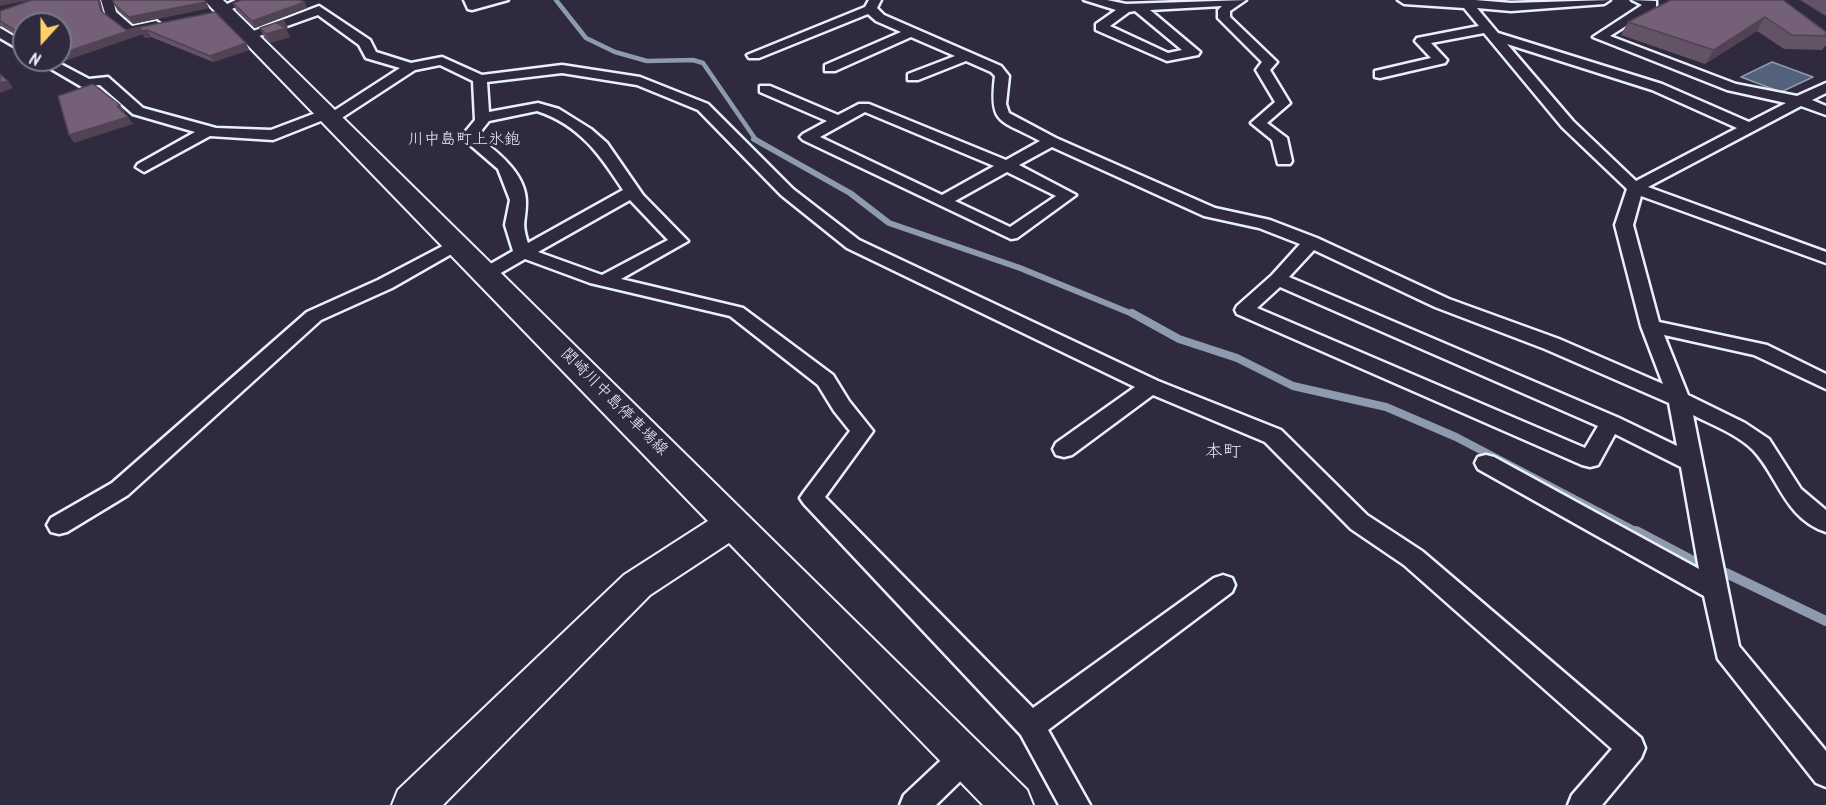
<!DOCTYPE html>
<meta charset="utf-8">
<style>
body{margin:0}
#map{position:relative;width:1826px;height:805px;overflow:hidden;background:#2f2a3d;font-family:Kalam,sans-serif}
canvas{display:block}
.north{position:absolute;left:12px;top:12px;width:60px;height:60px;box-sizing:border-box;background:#2f2a3d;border:2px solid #797a88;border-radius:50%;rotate:201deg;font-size:16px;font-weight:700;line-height:24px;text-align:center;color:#e8f1f8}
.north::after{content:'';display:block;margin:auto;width:21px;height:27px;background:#ffd166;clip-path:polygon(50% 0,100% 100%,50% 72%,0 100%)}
</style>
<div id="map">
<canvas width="1826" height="805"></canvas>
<div class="north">N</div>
</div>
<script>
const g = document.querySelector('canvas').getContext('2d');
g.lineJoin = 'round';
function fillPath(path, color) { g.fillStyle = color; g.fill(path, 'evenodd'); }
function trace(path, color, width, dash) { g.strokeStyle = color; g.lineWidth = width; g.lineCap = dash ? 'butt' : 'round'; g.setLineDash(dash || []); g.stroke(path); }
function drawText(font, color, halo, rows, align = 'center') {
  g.font = font + ' Kalam,"Klee One",sans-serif'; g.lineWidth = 6; g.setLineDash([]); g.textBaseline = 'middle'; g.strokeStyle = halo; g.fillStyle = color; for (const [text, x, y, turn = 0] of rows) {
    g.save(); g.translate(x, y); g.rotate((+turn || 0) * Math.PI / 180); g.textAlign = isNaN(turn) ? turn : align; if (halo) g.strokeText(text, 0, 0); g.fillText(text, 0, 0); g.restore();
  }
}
const water = new Path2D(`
 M1772,62l41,15 -32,15 -40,-15z`);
const streamFar3 = new Path2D(`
 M556,0l30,38 29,14 32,9 46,-1 10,3 53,77`);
const streamFar2 = new Path2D(`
 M754,139l96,54 39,30 131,45 115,47`);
const streamFar1 = new Path2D(`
 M1132,313l47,26 58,19 56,28 93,21 70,30 183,96`);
const stream = new Path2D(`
 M1636,531l57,30
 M1726,573l100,48`);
const street = new Path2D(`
 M101,0h12l3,12 16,14 24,-5 6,4 -6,4 -32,4 -18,-17z
 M236,0h18l-32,13 -6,-4z
 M464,0h44l-36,10 -4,-1z
 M869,0h12l-4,8 7,7 117,51 8,10 -3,28 3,9 47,25 159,70 55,12 47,18 132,61 110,40 104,45 -22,-58 -26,-101 12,-36 -65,-62 -78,-94 -53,10 16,17 -2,3 -65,15 -5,-1v-6l56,-13 -16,-17 2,-3 62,-12 -15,-18 -60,-4 -6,-4h77l36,3 99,-3 -6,4 -93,7 -34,-3 21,25 164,51 87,38 37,-19 -59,-13 -134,-53 49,-32 -10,-5 24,1v6l-46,29 126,48 61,12 29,-13v10l-14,7 14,6v9l-25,-9 -153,81 178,65v11l-185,-67 -8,29 26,97 108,23 59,29v15l-72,-34 -90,-20 24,60 57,28 24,16 32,50 25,21v22c-41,-13 -48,-56 -73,-82 -16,-16 -41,-25 -60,-35l46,231 87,105v36l-10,-4 -98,-124 -14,-63 -226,-127 -3,-6 3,-6 8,-2 8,2 205,112 -18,-102 -66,-33 -17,31 -8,2 -8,-2 -345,-151 -2,-4 2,-4 35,-31 28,-31 -41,-16 -55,-12 -152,-69 -33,18 57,30 -59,43 -6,1 -208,-99 -3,-3 3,-3 24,-13 -67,-29v-6h10l68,29 21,-11h10l137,56 34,-19c-40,-22 -51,-15 -45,-65l-4,-4 -25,-11 -48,19h-10v-6l47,-18 -44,-19 -76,34h-10v-6l76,-33 -25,-11 -8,-7 -109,44h-10l-2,-3 118,-48zM1507,44l145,46 85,38 -101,53 -63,-60zM865,112l129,54 -52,29 -122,-58zM1007,172l49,24 -46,31 -55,-26zM1314,250l121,57 110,42 124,54 8,43 -58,-28 -330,-141zM1280,287l318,139 -13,22 -328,-140z
 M1084,0h23l19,4 120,-4 -16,11v6l47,45 -7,8 20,33 -23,20 20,15 5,23 -2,3h-12l-6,-24 -21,-17 24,-21 -19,-32 6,-8 -44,-44v-8l4,-4 -72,4 50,42 -2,3 -31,6 -71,-31v-6l20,-14zM1135,11l47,39 -14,3 -58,-27 19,-14z
 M319,6l51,34 6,12 35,11 31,-6 40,18 80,-10 78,12 68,27 85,85 66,51 299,141 123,49 86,85 55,36 219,187 4,10 -4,10 -39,47h-34l4,-10 40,-46 -208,-184 -53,-36 -86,-87 -112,-47 -81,60 -8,2 -8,-2 -3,-6 3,-6 79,-56 -288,-139 -66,-53 -83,-85 -61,-25 -75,-12 -75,9 2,30 49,-9 21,6 32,20 16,14 36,52 45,46 -67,38 122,29 90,67 16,26 24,30 -48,66 208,211 181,-130 9,-3 9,3 3,7 -3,7 -184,138 42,75h-31l-38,-70 -217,-231 -4,-6 4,-6 46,-61 -16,-20 -16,-26 -88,-69 -140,-33 -65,-24 -33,19h-12l-3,-4 3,-4 33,-19 -8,-26 5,-25 -12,-31 -37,-32 14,-17 -2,-39 -33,-16 -25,5 -78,51 -11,-2 -53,21 -63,-4 -66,36 -8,-5 2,-3 57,-32 -62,-18 -33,-29 -18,2 -46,-27h17l36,19 19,-2 35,31 73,20 55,2 50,-19 11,1 68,-44 -34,-10 -7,-13 -41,-30 -67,24h-10l-1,-3zM537,111c43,14 63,44 86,79l-95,53c-7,-22 -2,-21 -2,-41 0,-29 -29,-50 -49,-66l12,-15zM630,200l38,40 -66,35 -64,-23z
 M0,28l24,14v10l-24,-14z
 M456,239l9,5 -3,4 -70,40 -71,32 -193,175 -61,37 -8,2 -8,-2 -4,-7 4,-7 61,-35 195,-171 71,-32z
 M964,744l10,4 4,10 -4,10 -38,37h-36l4,-10 50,-47z`);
const secondary = new Path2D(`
 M204,0h19l804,790 6,15h-50l-254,-262 -79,52 -207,210h-51l6,-15 226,-215 84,-54z`);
const wall = new Path2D(`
 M100,0l3,13 23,17 89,-18 31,31 3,7 -36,12 -62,-25 -6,1 -2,-4 -82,28 -3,-2h2v-36h-36v16l-23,-14 -1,1v-16z
 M1783,0l43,32v13l-4,5 -38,-1 -27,-18 -52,33 -84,-29 7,-13z
 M1800,0h26v16z
 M206,2l3,6 -76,16 -15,-13 -4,-7z
 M233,3l74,5 -52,20 -19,-18z
 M260,28h28l-2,1 4,8 -20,6 -6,-6z`);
const shadedWall = new Path2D(`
 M0,0h31l-31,6z
 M98,0h2l5,18 -4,-7z
 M206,2l3,6 -76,16 -4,-7z
 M305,2l2,6 -52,20 -3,-7z
 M1765,17l-8,14 -52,33 9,-14z
 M284,20l4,8 -2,1 4,8 -20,6 -4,-9 11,-11z
 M140,27l7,3 4,7 -6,1 -2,-4 -82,28 -1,-2v-6z
 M246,43l3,7 -36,12 -3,-6z
 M8,81l5,7 -13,5v-10z
 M120,105l5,7 -4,1 -4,-7z
 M128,117l5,7 -59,19 -5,-8z`);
const building = new Path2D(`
 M32,0h66l3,11 25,19 89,-18 31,31 -36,13 -63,-26 -5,1 -2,-4 -80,27v-30h-36v12l-24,-15v-10z
 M113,0h91l2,2 -77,15 -15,-13z
 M242,0h57l6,2 -53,19 -19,-18z
 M1671,0h112l43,32v4l-34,-1 -27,-18 -51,33 -86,-28z
 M284,20l-7,3 9,5 -20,6 -6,-6z
 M0,74l8,7 -8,2z
 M93,84l27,21 -3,1 11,11 -59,18 -11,-39z`);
const farQuarternames = [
 ["川中島町上氷鉋",464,141]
];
const streetNames = [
 ["関崎川中島停車場線",613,403,45]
];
const neighbourhoodNames = [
 ["本町",1223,454]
];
fillPath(water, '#52627d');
trace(water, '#8e9bae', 1.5);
trace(streamFar3, '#8e9bae', 4.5);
trace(streamFar2, '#8e9bae', 6);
trace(streamFar1, '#8e9bae', 8);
trace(stream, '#8e9bae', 10);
trace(street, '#e8f1f8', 5);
trace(secondary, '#e8f1f8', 4);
fillPath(street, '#2f2a3d');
fillPath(secondary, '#2f2a3d');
fillPath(wall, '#645366');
fillPath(shadedWall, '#514353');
fillPath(building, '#746077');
trace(building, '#514353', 1.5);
drawText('16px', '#e8f1f8', '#2f2a3d', farQuarternames);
drawText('16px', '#e8f1f8', '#2f2a3d', streetNames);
drawText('18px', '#e8f1f8', '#2f2a3d', neighbourhoodNames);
</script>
